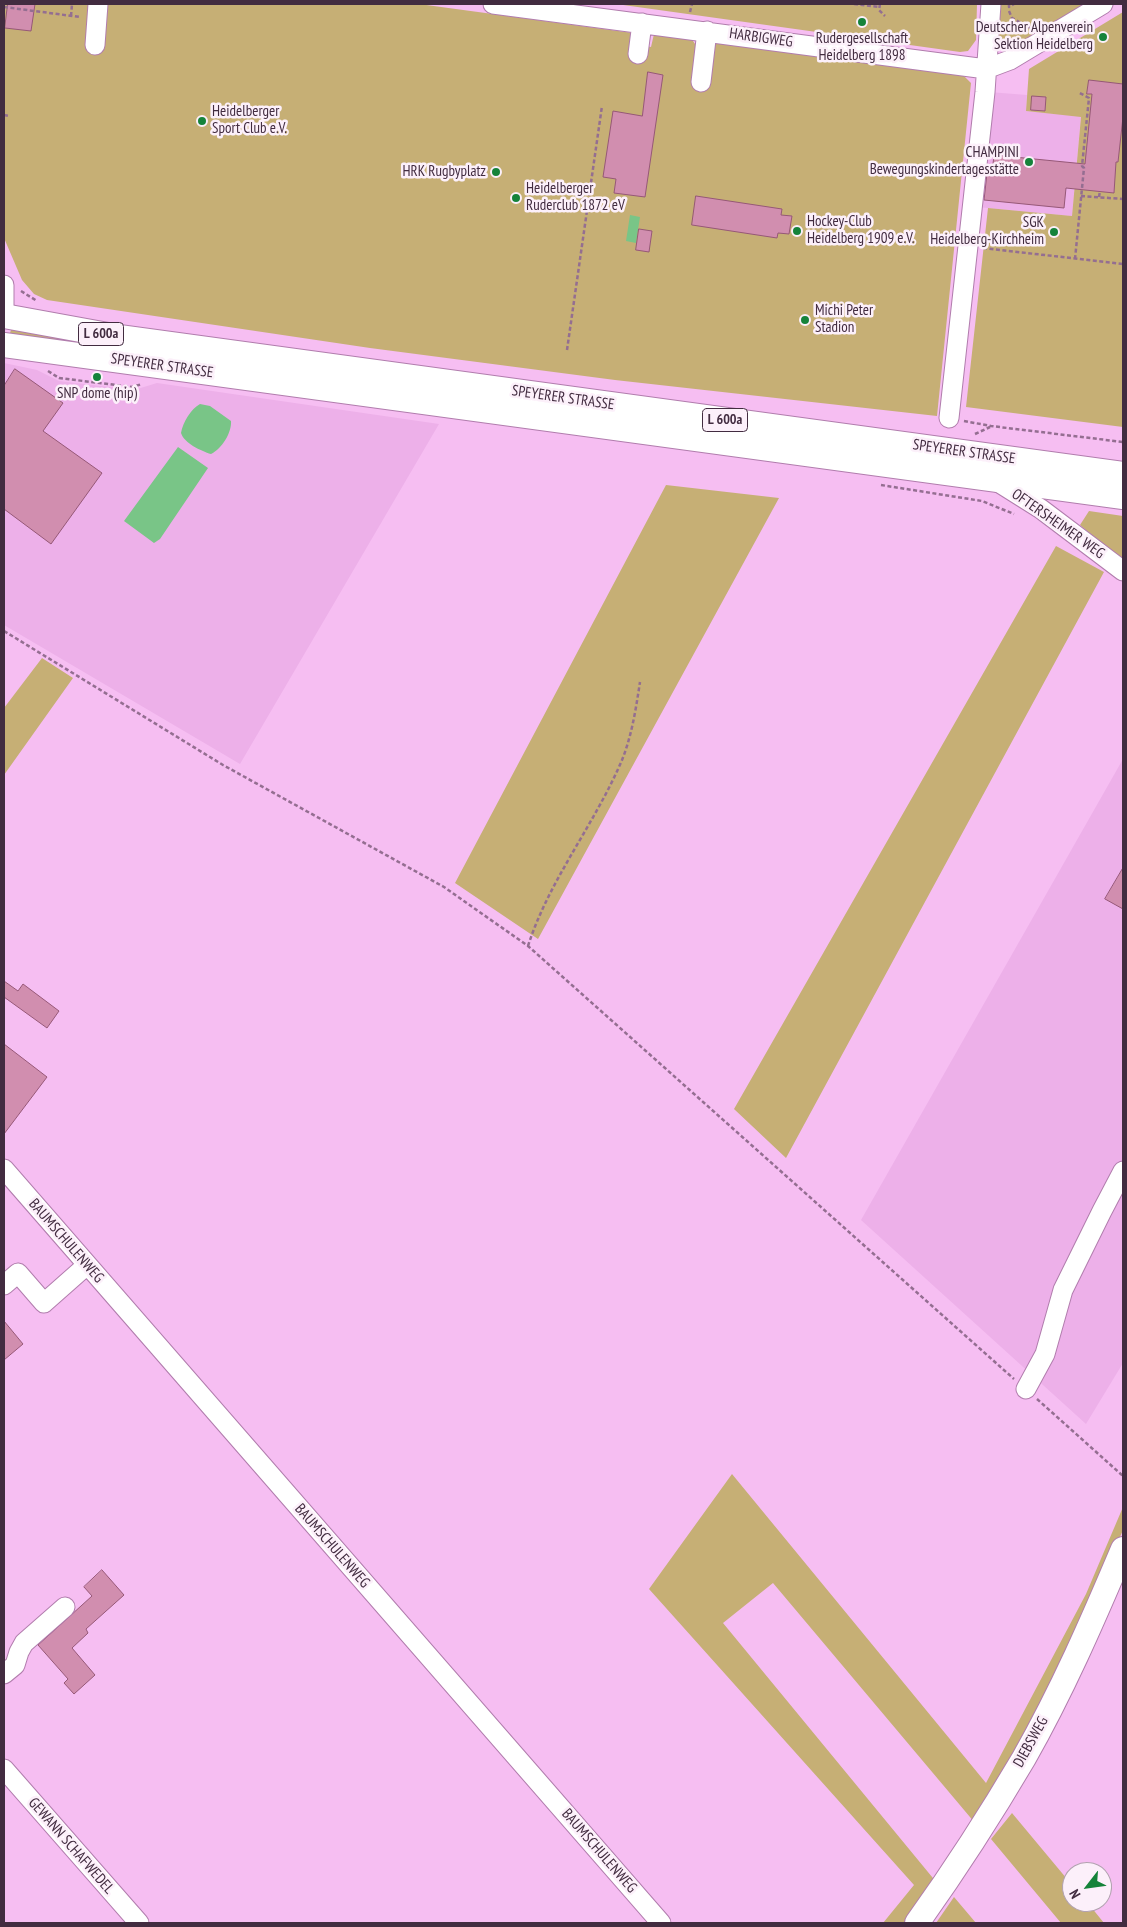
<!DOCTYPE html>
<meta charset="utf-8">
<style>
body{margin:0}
#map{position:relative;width:1127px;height:1927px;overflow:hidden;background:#f6bef2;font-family:"PT Sans Narrow",sans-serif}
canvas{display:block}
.frame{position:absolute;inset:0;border:5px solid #422c40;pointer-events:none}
.north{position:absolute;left:1062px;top:1862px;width:50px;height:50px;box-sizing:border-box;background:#fcf0fa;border:1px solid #b2a2b0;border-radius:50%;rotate:240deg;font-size:14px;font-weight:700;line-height:20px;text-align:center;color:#422c40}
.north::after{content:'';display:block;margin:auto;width:18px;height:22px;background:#15833a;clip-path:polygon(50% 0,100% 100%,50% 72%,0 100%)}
</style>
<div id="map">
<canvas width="1127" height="1927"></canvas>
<div class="frame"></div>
<div class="north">N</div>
</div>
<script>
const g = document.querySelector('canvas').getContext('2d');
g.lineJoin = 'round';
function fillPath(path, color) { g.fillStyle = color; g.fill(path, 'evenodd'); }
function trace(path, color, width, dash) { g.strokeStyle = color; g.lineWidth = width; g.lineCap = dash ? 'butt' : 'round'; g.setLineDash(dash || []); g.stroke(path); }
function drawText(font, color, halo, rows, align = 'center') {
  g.font = font + ' "PT Sans Narrow",sans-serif'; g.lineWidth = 5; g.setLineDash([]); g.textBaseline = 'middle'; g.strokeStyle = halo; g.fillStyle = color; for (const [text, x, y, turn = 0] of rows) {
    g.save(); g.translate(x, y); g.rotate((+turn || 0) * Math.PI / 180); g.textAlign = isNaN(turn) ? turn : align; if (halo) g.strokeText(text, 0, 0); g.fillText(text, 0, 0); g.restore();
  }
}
const built = new Path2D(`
 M989,92l38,3 -1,16 55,5 -9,100 -95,-9z
 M4,363l33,7 22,11 75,9 23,-7 282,41 -199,340 -236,-139z
 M1123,759v604l-37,61 -225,-204z`);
const green = new Path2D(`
 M4,4h415l214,29 -1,10 19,4 3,-13 37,4 6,9 14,2 7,-7 243,31 10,10 -34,333 -322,-36 -245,-32 -323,-48 -13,-6 -12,-14 -18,-42z
 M616,4h361l-1,36 -8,11 -8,1z
 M999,4h85l-74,45 -12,-1 -1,-7z
 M1123,12v415l-157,-20 22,-199 84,8 9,-99 -55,-6 3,-42z
 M12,327l225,39 -225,-31 -2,-2z
 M666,485l113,13 -241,441 -83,-56z
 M1089,511l34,5v45l-43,-36z
 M1056,546l48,26 -318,586 -52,-49z
 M42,658l31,20 -69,97v-67z
 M732,1474l254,309 100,-189 37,-87v23l-27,62 -40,84 -81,147 -202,-240 -50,40 214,260 -28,40h-26l31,-38 -265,-296z
 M1012,1813l60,72v17h15l17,21h-43l-70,-84z
 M954,1897l22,26h-40z`);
const water = new Path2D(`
 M630,215l10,2 -4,26 -10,-2z
 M200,404l10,2 21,15c1,11 -9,28 -20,33 -10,-3 -27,-11 -30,-21 2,-11 10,-24 19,-29z
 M178,447l30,21 -48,71 -6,4 -30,-22z`);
const building = new Path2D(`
 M8,4h27l-4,27 -26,-3z
 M648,72l15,3 -18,122 -31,-4 2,-14 -13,-2 10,-66 29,5z
 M1089,80l34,4v33l-5,45h-2l-2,31 -48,-5 -2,20 -80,-8 3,-27h5l2,-18 91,9 7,-70h-5z
 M1032,96l14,1 -1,14 -14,-1z
 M696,196l86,13 -1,6 11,1 -3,18 -11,-1 -1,5 -85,-13z
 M639,229l13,2 -3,21 -13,-2z
 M15,369l48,34 -20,28 59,42 -51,71 -47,-35v-123z
 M1123,868v41l-18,-10z
 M4,981l14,10 5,-7 36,27 -12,17 -43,-31z
 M4,1044l43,33 -43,57z
 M4,1321l19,23 -19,16z
 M102,1570l22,25 -38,34 2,4 -16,15 23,27 -21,19 -10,-11 4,-4 -30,-34 54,-49 -8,-9z`);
const path = new Path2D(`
 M854,4l25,3
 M880,4l-1,6 6,6
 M1009,4v3l5,-3
 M4,7l76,10
 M1009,11l3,7 18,10
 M690,12l2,-8
 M71,16l1,-12
 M4,115l5,1
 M1081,196l42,3
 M1099,197l1,-6
 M983,248l140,16
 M1075,259l9,-91 -2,-2 7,-68 -11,-6
 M21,291l16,10
 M567,350l35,-244
 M48,371l11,7 73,9 10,-3
 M964,421l27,5 132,16
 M975,434l15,-7
 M881,485l101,16 32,13
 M4,631l219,134 221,122 84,59 486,433
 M528,946c21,-66 67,-122 94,-186 10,-25 14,-52 18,-78
 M1037,1399l86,77`);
const minor = new Path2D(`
 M493,4l493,65 24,-9 93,-56
 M95,45l3,-41
 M638,54l4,-31
 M701,82l6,-51
 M4,285v33
 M949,418l36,-326 6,-88
 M998,482l43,27 82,62
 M4,1169l657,754
 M4,1285l14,-12 26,30 43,-38
 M1026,1389l19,-35 18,-64 39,-79 21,-40
 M4,1674l11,-9 4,-13 5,-9 41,-36
 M4,1769l135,154`);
const major = new Path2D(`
 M4,316l115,21 1004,137
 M4,345l1119,152
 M917,1923c38,-53 74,-109 107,-165 38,-67 69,-138 99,-209`);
const markers = [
 [862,22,5,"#15833a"],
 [1103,37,5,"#15833a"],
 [202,121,5,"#15833a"],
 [1029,162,5,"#15833a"],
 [496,172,5,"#15833a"],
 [516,198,5,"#15833a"],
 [797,231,5,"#15833a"],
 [1054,232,5,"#15833a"],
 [805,320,5,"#15833a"],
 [97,377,5,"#15833a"]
];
const shields = [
 [101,334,45],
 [725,420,45]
];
const shieldNames = [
 ["L 600a",101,334],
 ["L 600a",725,420]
];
const poiNames = [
 ["Deutscher Alpenverein",1093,28],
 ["Sektion Heidelberg",1093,45],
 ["Rudergesellschaft",862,39,"center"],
 ["Heidelberg 1898",862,56,"center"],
 ["Heidelberger",212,112,"left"],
 ["Sport Club e.V.",212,129,"left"],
 ["CHAMPINI",1019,153],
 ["Bewegungskindertagesstätte",1019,170],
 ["HRK Rugbyplatz",486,172],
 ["Heidelberger",526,189,"left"],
 ["Ruderclub 1872 eV",526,206,"left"],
 ["Hockey-Club",807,222,"left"],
 ["Heidelberg 1909 e.V.",807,239,"left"],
 ["SGK",1044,223],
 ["Heidelberg-Kirchheim",1044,240],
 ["Michi Peter",815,311,"left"],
 ["Stadion",815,328,"left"],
 ["SNP dome (hip)",97,394,"center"]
];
const streetNames = [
 ["HARBIGWEG",761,38,8],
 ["SPEYERER STRASSE",162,366,8],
 ["SPEYERER STRASSE",563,398,8],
 ["SPEYERER STRASSE",964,452,8],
 ["OFTERSHEIMER WEG",1058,524,35],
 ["BAUMSCHULENWEG",66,1241,49],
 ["BAUMSCHULENWEG",332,1546,49],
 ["DIEBSWEG",1031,1742,-61],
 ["GEWANN SCHAFWEDEL",71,1846,49],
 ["BAUMSCHULENWEG",599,1851,49]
];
fillPath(built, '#edb0e9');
fillPath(green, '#c6af75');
fillPath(water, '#79c587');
fillPath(building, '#d18eaf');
trace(building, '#965877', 1);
trace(minor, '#b17dad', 21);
trace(major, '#b17dad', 26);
trace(path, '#946e91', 2.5, [4, 2.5]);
trace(minor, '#fff', 19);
trace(major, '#fff', 24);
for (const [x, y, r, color] of markers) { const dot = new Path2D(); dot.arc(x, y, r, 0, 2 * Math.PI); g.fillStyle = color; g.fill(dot); trace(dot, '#fcf0fa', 2); }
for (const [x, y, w] of shields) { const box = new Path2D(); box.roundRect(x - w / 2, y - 11.5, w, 23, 4); g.fillStyle = '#fcf0fa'; g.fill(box); trace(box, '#422c40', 1); }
drawText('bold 14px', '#422c40', null, shieldNames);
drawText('15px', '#422c40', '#fcf0fa', poiNames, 'right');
drawText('15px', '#422c40', '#fcf0fa', streetNames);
</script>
